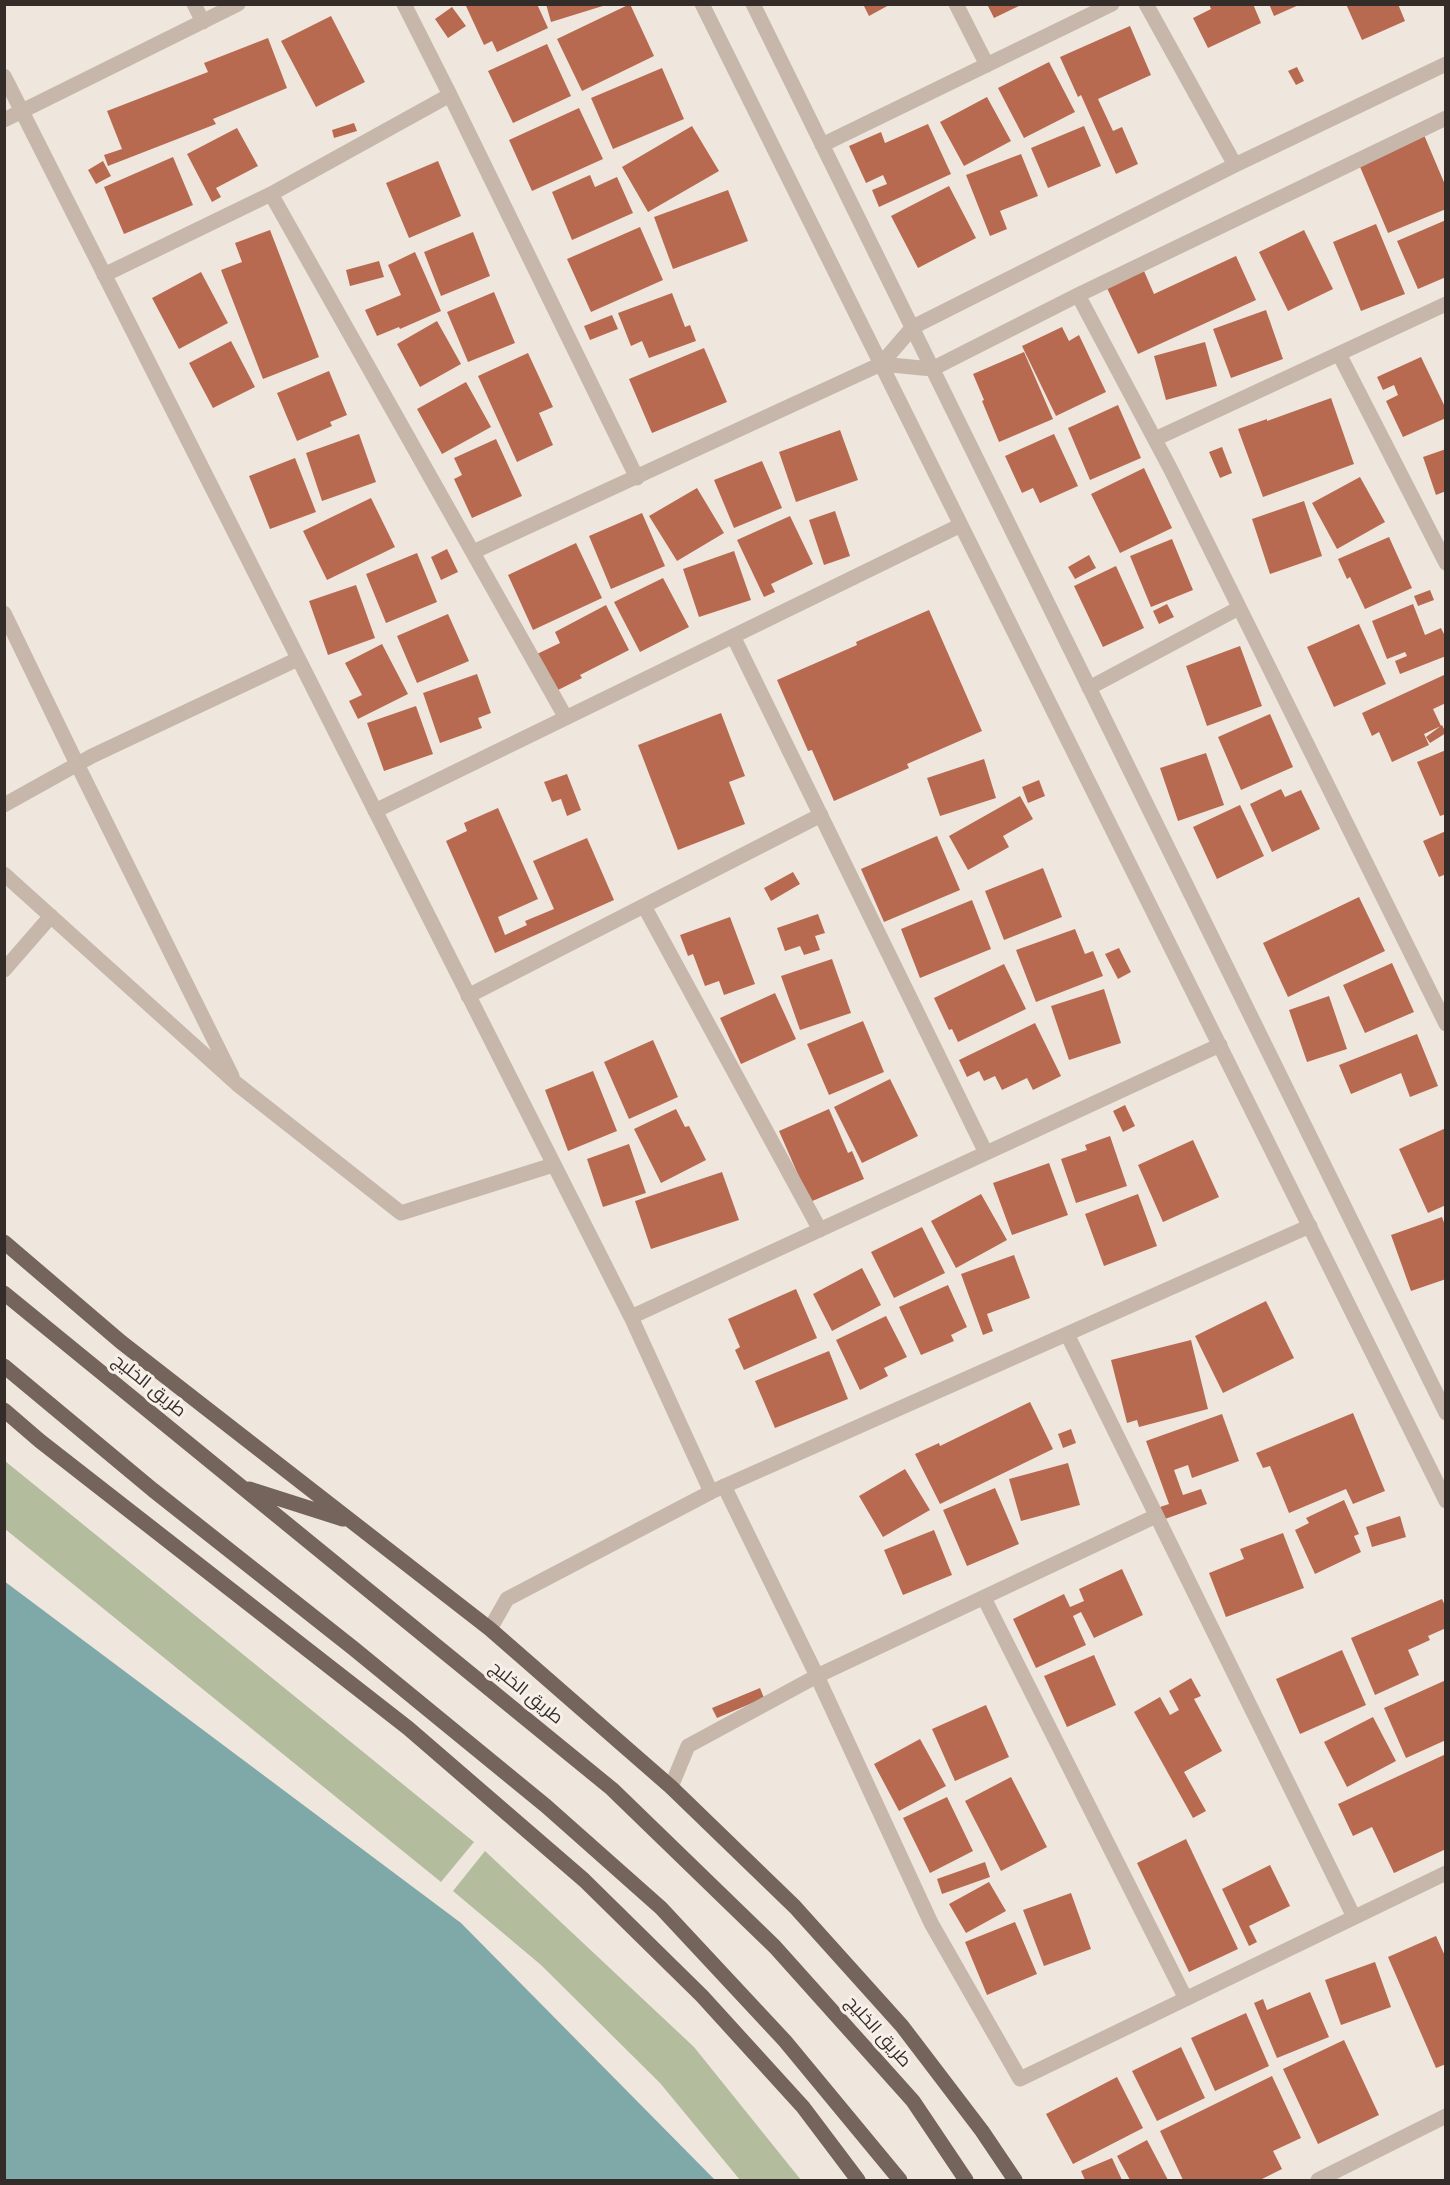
<!DOCTYPE html>
<meta charset="utf-8">
<style>
body{margin:0}
#map{position:relative;width:1450px;height:2185px;overflow:hidden;background:#efe6dd;font-family:"Fira Sans Condensed",sans-serif}
canvas{display:block}
.frame{position:absolute;inset:0;border:6px solid #342c29;pointer-events:none}
</style>
<div id="map">
<canvas width="1450" height="2185"></canvas>
<div class="frame"></div>
</div>
<script>
const g = document.querySelector('canvas').getContext('2d');
g.lineJoin = 'round';
function fillPath(path, color) { g.fillStyle = color; g.fill(path, 'evenodd'); }
function trace(path, color, width, dash) { g.strokeStyle = color; g.lineWidth = width; g.lineCap = dash ? 'butt' : 'round'; g.setLineDash(dash || []); g.stroke(path); }
function drawText(font, color, halo, rows, align = 'center') {
  g.font = font + ' "Fira Sans Condensed",Cairo,sans-serif'; g.lineWidth = 6; g.setLineDash([]); g.textBaseline = 'middle'; g.strokeStyle = halo; g.fillStyle = color; for (const [text, x, y, turn = 0] of rows) {
    g.save(); g.translate(x, y); g.rotate((+turn || 0) * Math.PI / 180); g.textAlign = isNaN(turn) ? turn : align; if (halo) g.strokeText(text, 0, 0); g.fillText(text, 0, 0); g.restore();
  }
}
const green = new Path2D(`
 M5,1461l469,381 -33,40 -436,-353z
 M485,1851l209,196 107,133h-61l-80,-97 -119,-118 -88,-74z`);
const water = new Path2D(`
 M4,1581l457,342 254,257h-710z`);
const building = new Path2D(`
 M470,4h67l11,24 -51,24 -5,-11 -8,4 -18,-39z
 M546,4h60v1l-55,17z
 M630,4l24,52 -72,35 -25,-52z
 M863,4h28l-22,12z
 M987,4h36l-29,14z
 M1209,4h44l8,19 -53,25 -15,-30 18,-9z
 M1269,4h32l-27,12z
 M1346,4h52l7,17 -43,19z
 M452,7l14,19 -18,12 -13,-19z
 M331,16l34,66 -49,25 -35,-66z
 M1130,26l21,49 -53,24 15,32 9,-4 16,37 -22,10 -35,-79 -3,2 -18,-40z
 M268,38l19,50 -74,31 3,5 -108,42 -4,-11 18,-6 -15,-38 101,-39 -4,-9z
 M547,44l24,52 -58,27 -25,-52z
 M1049,62l26,50 -51,26 -26,-50z
 M1297,67l7,14 -8,4 -8,-14z
 M662,68l22,51 -71,30 -22,-51z
 M987,97l24,44 -47,25 -24,-44z
 M579,108l24,51 -71,32 -23,-51z
 M354,123l3,8 -23,7 -2,-8z
 M928,124l23,50 -72,33 -7,-17 15,-6 -4,-9 -17,8 -17,-37 32,-14 4,11z
 M692,126l27,45 -71,41 -26,-45z
 M1084,126l17,40 -53,22 -17,-40z
 M237,128l21,38 -42,22 5,9 -9,5 -25,-48z
 M1424,135l22,52v22l-58,24 -30,-71z
 M1021,154l17,42 -38,15 7,18 -17,7 -24,-61z
 M173,157l20,48 -69,29 -20,-47z
 M103,161l8,15 -15,8 -8,-14z
 M438,161l23,55 -52,22 -23,-55z
 M590,175l5,12 22,-10 16,36 -61,27 -20,-48z
 M949,186l27,52 -58,30 -27,-52z
 M728,190l20,51 -75,28 -19,-52z
 M1446,220v57l-28,12 -21,-48z
 M1376,224l29,70 -44,17 -28,-69z
 M640,227l23,53 -72,32 -24,-53z
 M270,230l49,127 -56,22 -42,-109 21,-8 -7,-19z
 M1304,230l29,59 -45,22 -29,-59z
 M473,232l17,44 -49,20 -17,-44z
 M415,252l26,59 -41,18 -1,-2 -22,9 -12,-26 36,-15 -13,-30z
 M1236,256l20,44 -118,54 -31,-66 37,-17 10,23z
 M379,261l5,16 -34,9 -4,-16z
 M201,272l27,51 -49,26 -27,-51z
 M494,292l21,51 -47,19 -21,-50z
 M672,293l13,34 5,-2 6,16 -47,17 -7,-17 -11,5 -13,-33z
 M1266,310l17,49 -52,19 -18,-49z
 M612,315l6,14 -28,11 -6,-14z
 M437,321l24,43 -41,23 -23,-43z
 M1062,327l7,14 10,-6 27,57 -50,24 -34,-70z
 M231,341l24,46 -42,21 -24,-45z
 M1205,342l12,44 -51,14 -12,-44z
 M704,348l23,54 -75,31 -23,-54z
 M1024,352l29,67 -54,23 -17,-41 2,-1 -11,-26z
 M528,353l25,54 -14,6 14,32 -36,17 -39,-86z
 M1421,357l25,52v9l-43,19 -17,-36 12,-6 -4,-10 -11,5 -6,-13z
 M329,371l18,44 -17,7 2,4 -35,15 -20,-48z
 M466,382l25,45 -49,27 -25,-45z
 M1331,398l23,66 -91,33 -25,-68 29,-10v2z
 M1118,405l23,53 -51,22 -22,-52z
 M840,430l18,50 -62,22 -17,-50z
 M359,434l17,48 -54,19 -16,-48z
 M1054,434l24,52 -38,17 -7,-15 -11,5 -17,-37z
 M496,439l26,57 -50,22 -18,-39 8,-4 -8,-17z
 M1222,447l10,26 -12,5 -11,-26z
 M1446,449v42l-10,4 -13,-38z
 M295,458l21,54 -46,17 -21,-53z
 M762,461l20,47 -48,20 -20,-48z
 M1144,468l28,60 -52,25 -29,-59z
 M1360,477l25,45 -48,27 -25,-46z
 M697,488l27,45 -47,28 -28,-45z
 M371,498l24,49 -68,33 -24,-49z
 M1304,501l18,55 -52,18 -18,-55z
 M835,511l15,45 -26,9 -15,-45z
 M642,513l23,53 -54,23 -22,-53z
 M790,516l23,48 -42,20 4,8 -11,5 -27,-57z
 M1389,537l23,51 -47,21 -15,-32 -3,2 -9,-20z
 M1172,539l21,51 -42,17 -21,-51z
 M576,543l26,55 -69,32 -25,-55z
 M447,549l11,23 -17,8 -10,-23z
 M734,551l17,49 -52,17 -16,-48z
 M417,553l20,49 -51,21 -20,-49z
 M1089,555l7,13 -21,11 -7,-12z
 M1116,566l28,62 -41,19 -29,-61z
 M663,578l26,49 -49,25 -26,-50z
 M356,585l19,53 -47,17 -19,-54z
 M1430,590l4,10 -16,6 -4,-10z
 M1167,604l7,13 -15,7 -6,-13z
 M1413,604l12,31 16,-7 5,10v18l-46,18 -5,-13 12,-5 -2,-4 -18,7 -15,-38z
 M606,605l23,45 -49,25 2,3 -26,13 -19,-37 23,-11 -5,-11z
 M929,610l53,121 -75,33 2,4 -75,33 -22,-51 -4,1 -31,-71 80,-35 -1,-3z
 M448,614l21,47 -52,22 -20,-47z
 M1359,624l27,60 -52,23 -27,-60z
 M382,644l26,50 -50,25 -9,-18 13,-6 -17,-32z
 M1240,646l22,60 -55,20 -21,-60z
 M477,674l14,39 -13,5 4,10 -42,15 -17,-50z
 M1444,675l2,28 -13,6 8,17 -17,8 5,11 -37,17 -13,-30 -7,4 -10,-23z
 M416,706l17,48 -49,17 -17,-48z
 M721,713l24,63 -16,6 16,42 -67,26 -40,-105z
 M1270,714l23,53 -52,23 -23,-53z
 M1442,725l4,8 -16,10 -4,-6z
 M1446,750v64l-6,2 -23,-54z
 M1206,753l18,52 -46,16 -18,-53z
 M984,759l12,39 -56,18 -13,-38z
 M567,774l14,36 -14,6 -6,-17 -9,3 -8,-20z
 M1039,780l6,16 -17,7 -6,-16z
 M1281,789l4,8 16,-7 19,39 -48,23 -22,-48z
 M1020,796l13,23 -30,17 6,11 -41,23 -19,-34z
 M1240,805l24,51 -47,23 -24,-52z
 M498,808l40,91 -40,18 7,18 22,-10 -2,-4 29,-12 -21,-48 54,-23 27,62 -119,53 -49,-112 21,-10 -3,-8z
 M1446,831v43l-7,3 -16,-36z
 M937,836l23,54 -76,32 -23,-53z
 M1043,868l19,49 -58,23 -19,-49z
 M793,872l7,12 -29,17 -7,-13z
 M1359,897l26,54 -97,46 -25,-54z
 M972,900l19,49 -71,29 -19,-49z
 M818,914l7,19 -10,3 5,14 -16,5 -4,-9 -15,5 -8,-23z
 M730,917l25,67 -31,11 -5,-14 -14,5 -12,-32 -5,2 -8,-21z
 M1075,929l10,25 8,-3 10,25 -67,26 -20,-52z
 M1119,948l12,24 -13,7 -13,-25z
 M832,959l19,54 -51,17 -19,-54z
 M1392,963l22,49 -49,21 -22,-48z
 M1004,964l22,45 -68,33 -6,-13 -3,1 -15,-32z
 M1104,989l17,54 -52,17 -18,-54z
 M775,993l21,46 -55,25 -21,-46z
 M1329,996l18,53 -40,13 -18,-52z
 M863,1021l21,51 -55,23 -22,-51z
 M1035,1023l26,53 -28,14 -6,-12 -25,12 -7,-14 -11,5 -5,-10 -12,6 -8,-17z
 M1417,1034l21,52 -28,11 -9,-24 -50,21 -12,-29z
 M653,1040l25,57 -49,22 -25,-57z
 M593,1071l24,60 -49,20 -23,-61z
 M890,1079l28,57 -56,27 -28,-56z
 M1125,1105l10,21 -12,6 -10,-21z
 M676,1109l9,18 4,-1 17,34 -45,23 -27,-54z
 M829,1109l19,44 4,-2 12,28 -54,23 -31,-71z
 M1446,1128v77l-18,8 -29,-64z
 M1110,1136l17,50 -51,17 -15,-44 26,-9 -2,-5z
 M1193,1140l26,57 -56,25 -25,-57z
 M629,1144l17,49 -43,14 -16,-48z
 M1049,1163l19,52 -56,20 -19,-52z
 M722,1172l17,48 -88,29 -16,-48z
 M981,1194l26,46 -51,28 -25,-47z
 M1138,1194l19,52 -53,20 -19,-52z
 M1442,1217l4,11v51l-35,12 -20,-56z
 M922,1227l23,46 -51,25 -23,-46z
 M1014,1255l16,43 -43,16 6,17 -10,4 -22,-61z
 M862,1268l19,37 -49,26 -19,-37z
 M948,1285l19,42 -16,8 3,6 -33,14 -22,-48z
 M796,1289l21,49 -73,32 -9,-20 5,-3 -12,-28z
 M1266,1301l28,57 -71,35 -28,-57z
 M886,1316l21,41 -23,11 4,8 -28,14 -24,-50z
 M1191,1340l17,69 -69,18 -2,-7 -10,3 -16,-63z
 M829,1351l19,48 -73,29 -20,-47z
 M1030,1402l23,47 -113,55 -25,-50 24,-11 1,3z
 M1353,1413l32,78 -32,13 -7,-15 -57,24 -19,-47 -7,2 -7,-15z
 M1222,1414l17,47 -47,17 -4,-13 -14,5 9,25 18,-6 6,15 -42,15 -5,-12 9,-3 -23,-63z
 M1071,1429l5,14 -13,5 -5,-14z
 M1068,1463l12,42 -59,16 -12,-42z
 M905,1469l25,41 -47,27 -24,-41z
 M995,1488l24,56 -52,22 -24,-56z
 M1344,1500l15,34 -5,2 7,16 -46,22 -20,-44 14,-7 -3,-5z
 M1400,1516l6,21 -34,10 -6,-20z
 M934,1530l18,45 -49,20 -19,-45z
 M1283,1533l21,55 -78,29 -17,-44 35,-14 -4,-10z
 M1122,1569l21,46 -49,23 -13,-26 -8,4 13,29 -50,23 -23,-49 51,-25 6,13 14,-6 -5,-12z
 M1442,1599l4,9v20l-18,8 2,4 -22,10 11,25 -44,20 -24,-57z
 M1342,1650l24,55 -66,29 -24,-55z
 M1094,1655l22,50 -49,22 -23,-51z
 M1191,1678l10,18 -7,3 28,52 -38,21 22,39 -13,7 -59,-106 26,-15 10,18 9,-5 -10,-19z
 M1446,1680v60l-40,18 -22,-50z
 M760,1688l4,10 -47,20 -5,-10z
 M986,1705l23,52 -54,24 -23,-52z
 M1373,1717l23,44 -49,26 -23,-45z
 M920,1739l26,47 -47,25 -25,-47z
 M1446,1754v95l-52,24 -22,-46 -19,9 -15,-32z
 M1011,1777l36,70 -46,24 -36,-70z
 M947,1797l26,54 -43,22 -27,-55z
 M1186,1839l52,110 -49,23 -52,-109z
 M985,1862l5,15 -48,17 -5,-15z
 M1270,1865l20,41 -41,20 8,16 -8,4 -27,-57z
 M989,1882l17,29 -40,22 -17,-29z
 M1071,1893l20,56 -47,17 -21,-56z
 M1015,1922l22,52 -50,21 -22,-53z
 M1436,1936l10,22v106l-10,4 -48,-111z
 M1375,1962l16,45 -50,18 -16,-45z
 M1310,1992l19,45 -52,21 -23,-55 9,-4 4,11z
 M1246,2013l23,53 -54,25 -24,-53z
 M1344,2040l35,75 -61,29 -35,-75z
 M1181,2047l24,51 -48,23 -25,-50z
 M1272,2076l29,62 -28,13 9,18 -22,11h-77l-23,-49z
 M1117,2077l26,51 -70,36 -27,-50z
 M1147,2140l21,40h-38l-13,-24z
 M1112,2158l10,22h-37l-4,-9z`);
const minor = new Path2D(`
 M194,4l9,18
 M404,4l46,91 187,383
 M702,4l744,1497
 M753,4l693,1409
 M956,4l31,61
 M1146,4l89,161
 M4,76l627,1241 80,175
 M4,120l234,-116
 M822,145l290,-141
 M271,194l295,524
 M104,275l167,-81 179,-99
 M1078,295l92,173 276,556
 M1339,354l107,209
 M881,364l51,5 146,-74 368,-177
 M1155,439l291,-135
 M473,552l408,-188 32,-37 322,-162 211,-101
 M4,613l73,151 155,312
 M733,636l253,517
 M1089,688l150,-80
 M4,805l88,-49 206,-97
 M375,811l586,-286
 M4,874l233,210 164,129 152,-48
 M644,906l176,324
 M4,970l47,-54
 M468,996l353,-181
 M631,1317l589,-272
 M1067,1334l287,583
 M724,1486l93,190 114,247 89,156 426,-206
 M984,1598l202,401
 M490,1629l17,-30 204,-107 599,-266
 M671,1787l17,-41 129,-70 339,-160
 M1318,2180l128,-64`);
const major = new Path2D(`
 M4,1242l117,100 369,287 181,158 124,120 107,119 80,105 33,49
 M4,1293l608,496 163,158 138,154 53,79
 M4,1366l149,124 200,158 193,158 115,102 124,133 115,139
 M4,1410l36,31 368,287 176,152 118,116 101,111 55,73
 M249,1489l94,30`);
const streetNames = [
 ["طريق الخليج",149,1386,39],
 ["طريق الخليج",526,1693,39],
 ["طريق الخليج",878,2032,48]
];
fillPath(green, '#b3bd9e');
fillPath(water, '#7fa8a9');
fillPath(building, '#b86a51');
trace(minor, '#c6b7aa', 15);
trace(major, '#74645b', 15);
drawText('18px', '#342c29', '#f7f0e9', streetNames);
</script>
